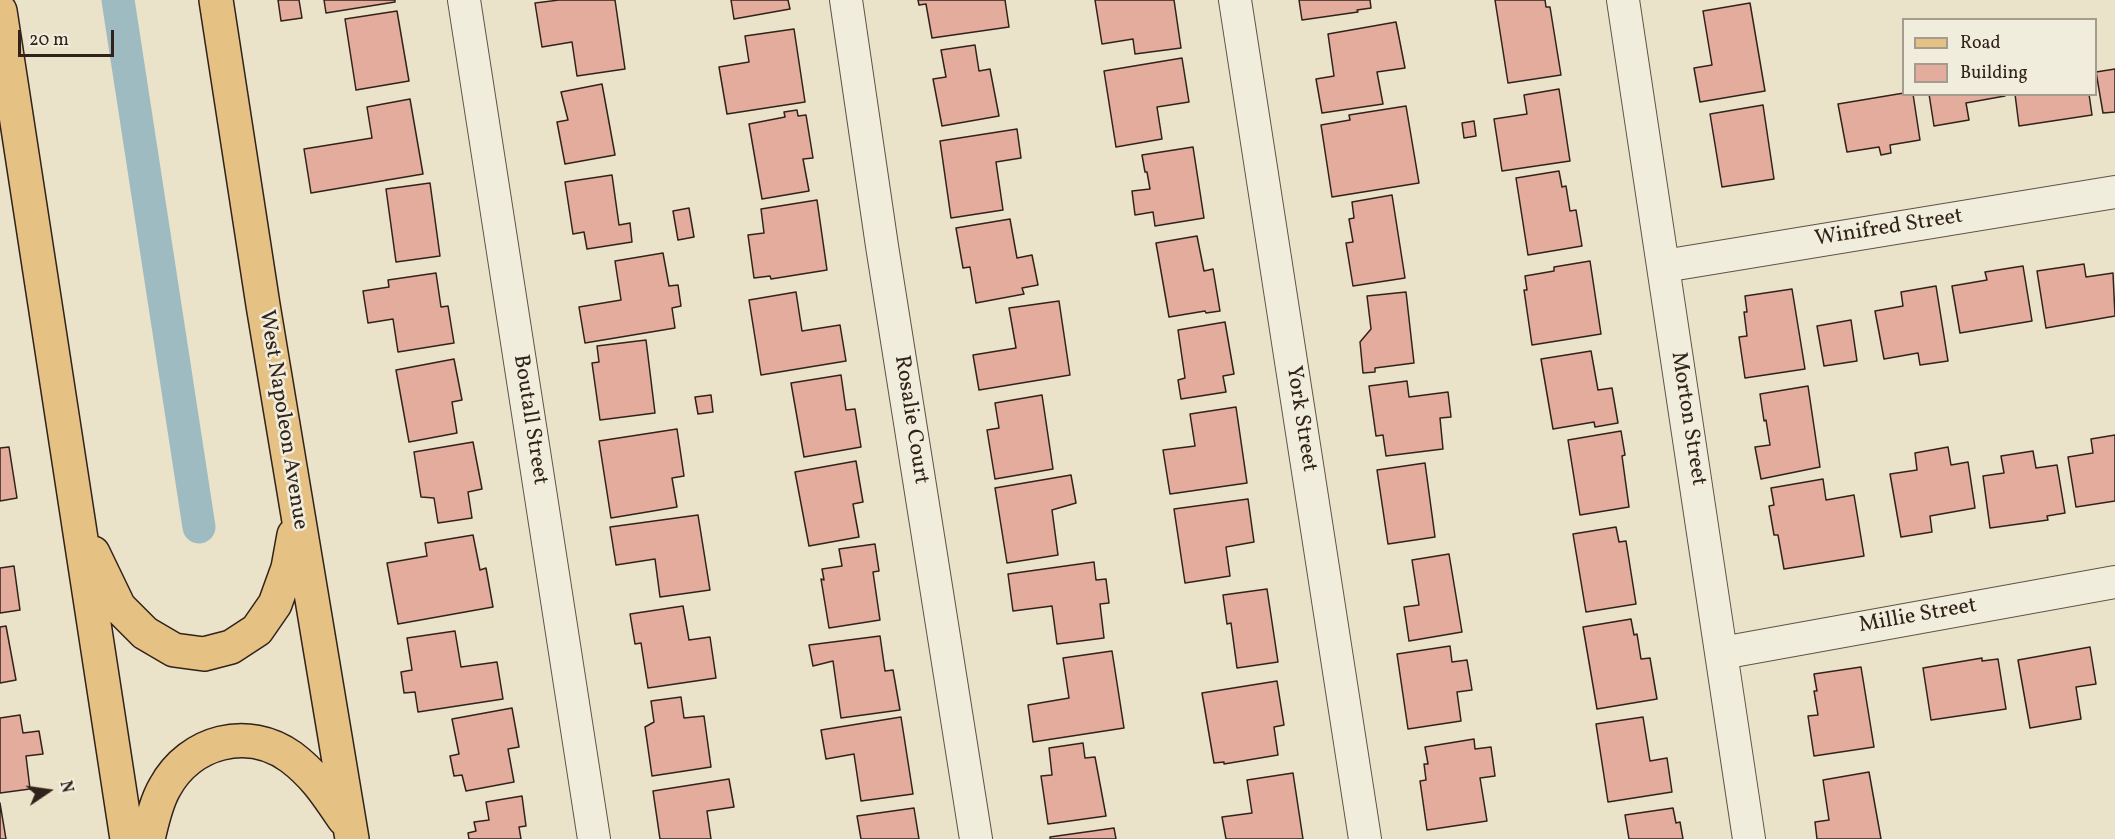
<!DOCTYPE html>
<style>
body{margin:0}
#map{position:relative;width:2115px;height:839px;overflow:hidden;background:#eae3c9;font-family:Vollkorn,serif}
canvas{display:block}
.legend{position:absolute;left:1902px;top:18px;width:195px;height:78px;box-sizing:border-box;background:#f1eddc;border:2px solid #a49c8f;margin:0;padding:8px 10px;list-style:none;font-size:18px;color:#31221b}
.legend li{display:flex;align-items:center;gap:12px;height:30px}
.legend b{width:30px;border:2px solid #a49c8f}
.north{position:absolute;left:18px;top:761px;width:60px;height:60px;-webkit-text-stroke:4px #f1eddc;paint-order:stroke;rotate:77deg;font-size:16px;font-weight:700;line-height:24px;text-align:center;color:#31221b}
.north::after{content:'';display:block;margin:auto;width:21px;height:27px;background:#31221b;clip-path:polygon(50% 0,100% 100%,50% 72%,0 100%)}
.scale{position:absolute;left:18px;top:30px;width:96px;height:27px;box-sizing:border-box;border:3px solid #31221b;border-top:0;padding-left:8px;font-size:18px;line-height:21px;white-space:nowrap;color:#31221b;-webkit-text-stroke:4px #f1eddc;paint-order:stroke}
</style>
<div id="map">
<canvas width="2115" height="839"></canvas>
<ul class="legend">
<li><b style="height:8px;background:#e5c284"></b>Road</li>
<li><b style="height:16px;background:#e3ac9d"></b>Building</li>
</ul>
<div class="north">N</div>
<div class="scale">20 m</div>
</div>
<script>
const g = document.querySelector('canvas').getContext('2d');
g.lineJoin = 'round';
function trace(path, color, width, dash) { g.strokeStyle = color; g.lineWidth = width; g.lineCap = dash ? 'butt' : 'round'; g.setLineDash(dash || []); g.stroke(path); }
function fillPath(path, color) { g.fillStyle = color; g.fill(path, 'evenodd'); }
function drawText(font, color, halo, rows, align = 'center') {
  g.font = font + ' Vollkorn,serif'; g.lineWidth = 5; g.setLineDash([]); g.textBaseline = 'middle'; g.strokeStyle = halo; g.fillStyle = color; for (const [text, x, y, turn = 0] of rows) {
    g.save(); g.translate(x, y); g.rotate((+turn || 0) * Math.PI / 180); g.textAlign = isNaN(turn) ? turn : align; if (halo) g.strokeText(text, 0, 0); g.fillText(text, 0, 0); g.restore();
  }
}
const canal = new Path2D(`
 M118,0l81,527`);
const building = new Path2D(`
 M278,0h21l3,18 -21,3z
 M324,0h71v2l-69,11z
 M559,0h56l10,69 -48,7 -5,-34 -30,5 -7,-44z
 M731,0h57l2,9 -56,10z
 M918,0h87l4,27 -77,11 -6,-34 -7,1z
 M1095,0h79l7,48 -46,6 -2,-15 -31,5z
 M1299,0h71l1,8 -14,2 1,2 -56,8z
 M1495,0h50l1,7h4l11,68 -53,8z
 M1750,3l15,88 -65,11 -6,-34 18,-3 -9,-54z
 M397,11l12,70 -53,9 -11,-71z
 M1396,22l9,46 -28,4 6,32 -61,9 -6,-34 18,-3 -6,-42z
 M794,29l11,73 -78,12 -8,-47 30,-5 -4,-26z
 M975,45l4,26 11,-2 9,47 -57,10 -9,-47 13,-2 -5,-27z
 M1182,58l7,44 -32,5 5,32 -46,8 -12,-76z
 M2115,69v43l-12,1 -7,-41z
 M602,84l13,71 -50,9 -8,-42 11,-2 -7,-28z
 M1559,89l11,72 -68,10 -8,-52 33,-5 -3,-19z
 M1904,93l9,1 7,46 -30,5 1,8 -10,2 -2,-8 -32,5 -9,-48z
 M1929,94h76v2l-39,7 3,17 -35,6z
 M2015,94h74l3,21 -73,11z
 M410,99l13,75 -112,19 -7,-44 68,-11 -5,-31z
 M1763,105l11,74 -52,8 -12,-73z
 M1406,106l13,77 -87,14 -11,-72 29,-5 -1,-5z
 M797,110l1,6 8,-1 7,43 -10,1 6,32 -47,8 -13,-75 36,-7 -1,-5z
 M1474,121l2,15 -12,2 -2,-15z
 M1017,129l4,29 -25,4 7,48 -52,8 -11,-77z
 M1193,147l11,71 -49,8 -2,-14 -18,3 -3,-24 18,-2 -3,-17h-2l-3,-17z
 M1559,171l3,16 4,-1 4,25 6,-1 6,36 -54,9 -12,-77z
 M612,175l7,50 11,-2 2,19 -45,7 -3,-17 -11,2 -8,-52z
 M430,183l10,73 -44,6 -10,-73z
 M1392,195l13,83 -52,8 -7,-43 7,-1 -4,-23 5,-1 -2,-16z
 M817,200l10,70 -56,9 -1,-3 -16,2 -6,-43 16,-2 -3,-24z
 M689,208l5,29 -16,3 -5,-29z
 M1010,219l7,39 15,-3 6,30 -16,3 2,6 -48,9 -6,-36 -7,1 -7,-40z
 M1197,236l7,35 9,-2 7,42 -14,2 -1,-2 -36,6 -13,-74z
 M663,253l6,33 9,-1 3,21 -9,2 3,20 -90,15 -6,-36 42,-7 -6,-39z
 M1590,261l11,73 -69,11 -8,-55h3l-2,-14 29,-5v-4z
 M2084,264l2,13 27,-4 2,43 -69,12 -9,-57z
 M2023,266l9,55 -72,12 -8,-47 35,-6 -2,-8z
 M436,273l5,34 7,-1 6,37 -56,9 -5,-33 -25,4 -5,-32 26,-4 -1,-7z
 M1936,286l12,75 -28,4 -2,-12 -34,6 -9,-48 28,-5 -2,-14z
 M1792,289l13,80 -60,9 -6,-41 8,-1 -3,-24h3l-2,-16z
 M796,292l6,39 38,-6 6,36 -85,14 -12,-75z
 M1406,292l8,71 -39,5v4l-12,1 -3,-31 11,-13 -4,-33z
 M1059,301l11,74 -91,15 -6,-35 43,-7 -7,-40z
 M1851,320l6,41 -33,5 -7,-40z
 M1225,322l9,52 -11,2 3,16 -45,7 -3,-19 7,-2 -7,-48z
 M646,340l9,73 -55,7 -8,-57 7,-1 -2,-16z
 M1591,351l7,39 14,-2 6,35 -23,4 -1,-5 -41,7 -12,-70z
 M454,359l8,41 -10,2 5,31 -48,9 -13,-72z
 M841,375l5,35 9,-1 6,38 -57,10 -13,-74z
 M1407,381l2,16 39,-5 3,25 -11,1 3,31 -57,7 -3,-21 -7,1 -7,-50z
 M1808,386l12,81 -59,12 -6,-32 15,-2 -4,-25 -2,1 -4,-27z
 M711,395l2,17 -15,2 -3,-17z
 M1042,395l11,74 -58,10 -8,-49 12,-2 -4,-25z
 M1236,407l11,76 -77,11 -7,-44 32,-4 -5,-32z
 M677,429l7,47 -12,2 5,29 -66,11 -12,-77z
 M1621,431l4,24 -3,1 7,51 -49,8 -12,-75z
 M2115,435v66l-39,6 -8,-50 25,-4 -2,-14z
 M473,442l9,47 -14,3 4,26 -34,5 -4,-25 -13,-1 -7,-45z
 M9,447l8,51 -17,3v-53z
 M1948,447l3,18 17,-3 7,46 -45,8 2,16 -31,5 -11,-63 27,-4 -2,-17z
 M2033,451l3,17 21,-3 8,48 -18,3 1,4 -58,8 -7,-52 21,-3 -3,-17z
 M856,461l7,41 -10,2 6,33 -50,9 -14,-74z
 M1425,463l10,74 -47,7 -11,-74z
 M1071,475l5,28 -24,7 6,45 -51,8 -12,-75z
 M1823,479l3,21 28,-5 10,61 -80,13 -6,-34h-4l-5,-29 5,-1 -3,-17z
 M1248,499l6,43 -28,5 4,29 -45,7 -11,-74z
 M698,515l12,75 -50,7 -5,-38 -39,6 -6,-38z
 M1616,527l3,15 7,-1 10,63 -50,8 -13,-78z
 M473,535l7,35 6,-2 7,39 -95,17 -11,-61 40,-7 -2,-13z
 M875,544l4,27 -6,1 7,48 -51,8 -8,-49 3,1 -2,-11 20,-3 -3,-17z
 M1449,554l13,78 -53,9 -5,-34 15,-2 -7,-45z
 M1094,562l2,18 10,-1 3,24 -9,1 4,34 -47,6 -5,-38 -39,5 -5,-37z
 M14,566l6,44 -20,3v-45z
 M1267,589l11,73 -41,6 -6,-45 -4,1 -4,-29z
 M683,606l6,34 21,-3 6,41 -68,10 -7,-45 -6,1 -5,-30z
 M1631,619l3,16 3,-1 4,25 9,-1 7,41 -60,10 -14,-82z
 M6,626l10,54 -16,3v-56z
 M455,631l6,36 36,-5 6,37 -85,13 -3,-20 -11,1 -3,-21 11,-2 -5,-32z
 M880,636l5,35 8,-1 7,40 -59,8 -8,-57 -20,5 -4,-21z
 M1450,646l2,16 15,-2 5,30 -15,2 4,29 -53,8 -11,-75z
 M2090,647l6,37 -20,3 5,32 -51,9 -12,-68z
 M1112,651l12,77 -91,14 -5,-37 41,-7 -6,-40z
 M1982,658v3l16,-2 8,50 -75,11 -8,-52z
 M1861,667l13,80 -60,9 -6,-40 10,-1 -4,-24h3l-3,-17z
 M1277,681l7,44 -10,2 4,28 -54,9v-2l-10,1 -12,-70z
 M681,697l3,21 20,-2 7,51 -59,9 -7,-49 9,-5 -3,-21z
 M512,708l7,39 -11,2 6,33 -48,9 -4,-16 -8,1 -4,-20 9,-2 -7,-35z
 M20,715l3,18 16,-2 4,23 -17,2 4,33 -30,4v-75z
 M901,717l12,77 -52,7 -7,-47 -28,5 -5,-29z
 M1643,717l7,44 17,-3 5,34 -64,10 -12,-78z
 M1474,739l1,10 16,-2 4,29 -15,2 7,43 -60,9 -7,-49 6,-1 -2,-16h4l-3,-17z
 M1083,743l2,15 10,-1 11,59 -58,8 -7,-48 11,-1 -3,-27z
 M1869,772l12,67h-64l-2,-17 14,-2 -6,-40z
 M1293,773l10,66h-77l-4,-22 30,-4 -5,-33z
 M729,779l5,28 -27,4 4,28h-51l-7,-48z
 M522,796l4,30 -7,1 2,12h-52l-1,-6 8,-2 -2,-9 15,-2 -3,-18z
 M0,803l6,36h-6z
 M914,808l5,31h-58l-4,-23z
 M1673,808l3,15 4,-1 3,17h-54l-4,-24z
 M1114,828l2,11h-66v-2z`);
const minor = new Path2D(`
 M464,0l130,839
 M846,0l36,246 94,593
 M1235,0l130,839
 M1623,0l126,839
 M1664,266l451,-74
 M1722,653l393,-71`);
const major = new Path2D(`
 M216,0l47,305 89,534
 M0,11l127,828
 M93,553l26,54 26,26 29,17 30,4 27,-7 26,-17 18,-26 13,-36 6,-33
 M148,839c4,-17 8,-37 17,-52 25,-46 83,-61 126,-30 24,18 36,37 53,62`);
const streetNames = [
 ["Winifred Street",1889,229,-9],
 ["York Street",1300,419,81],
 ["Morton Street",1687,419,81],
 ["West Napoleon Avenue",282,420,81],
 ["Boutall Street",529,420,81],
 ["Rosalie Court",910,420,81],
 ["Millie Street",1918,617,-10]
];
trace(canal, '#9ebbc2', 33);
fillPath(building, '#e3ac9d');
trace(building, '#31221b', 1.5);
trace(minor, '#5f5246', 34);
trace(major, '#31221b', 36);
trace(minor, '#f1eddc', 32);
trace(major, '#e5c284', 33);
drawText('22px', '#31221b', '#f1eddc', streetNames);
</script>
